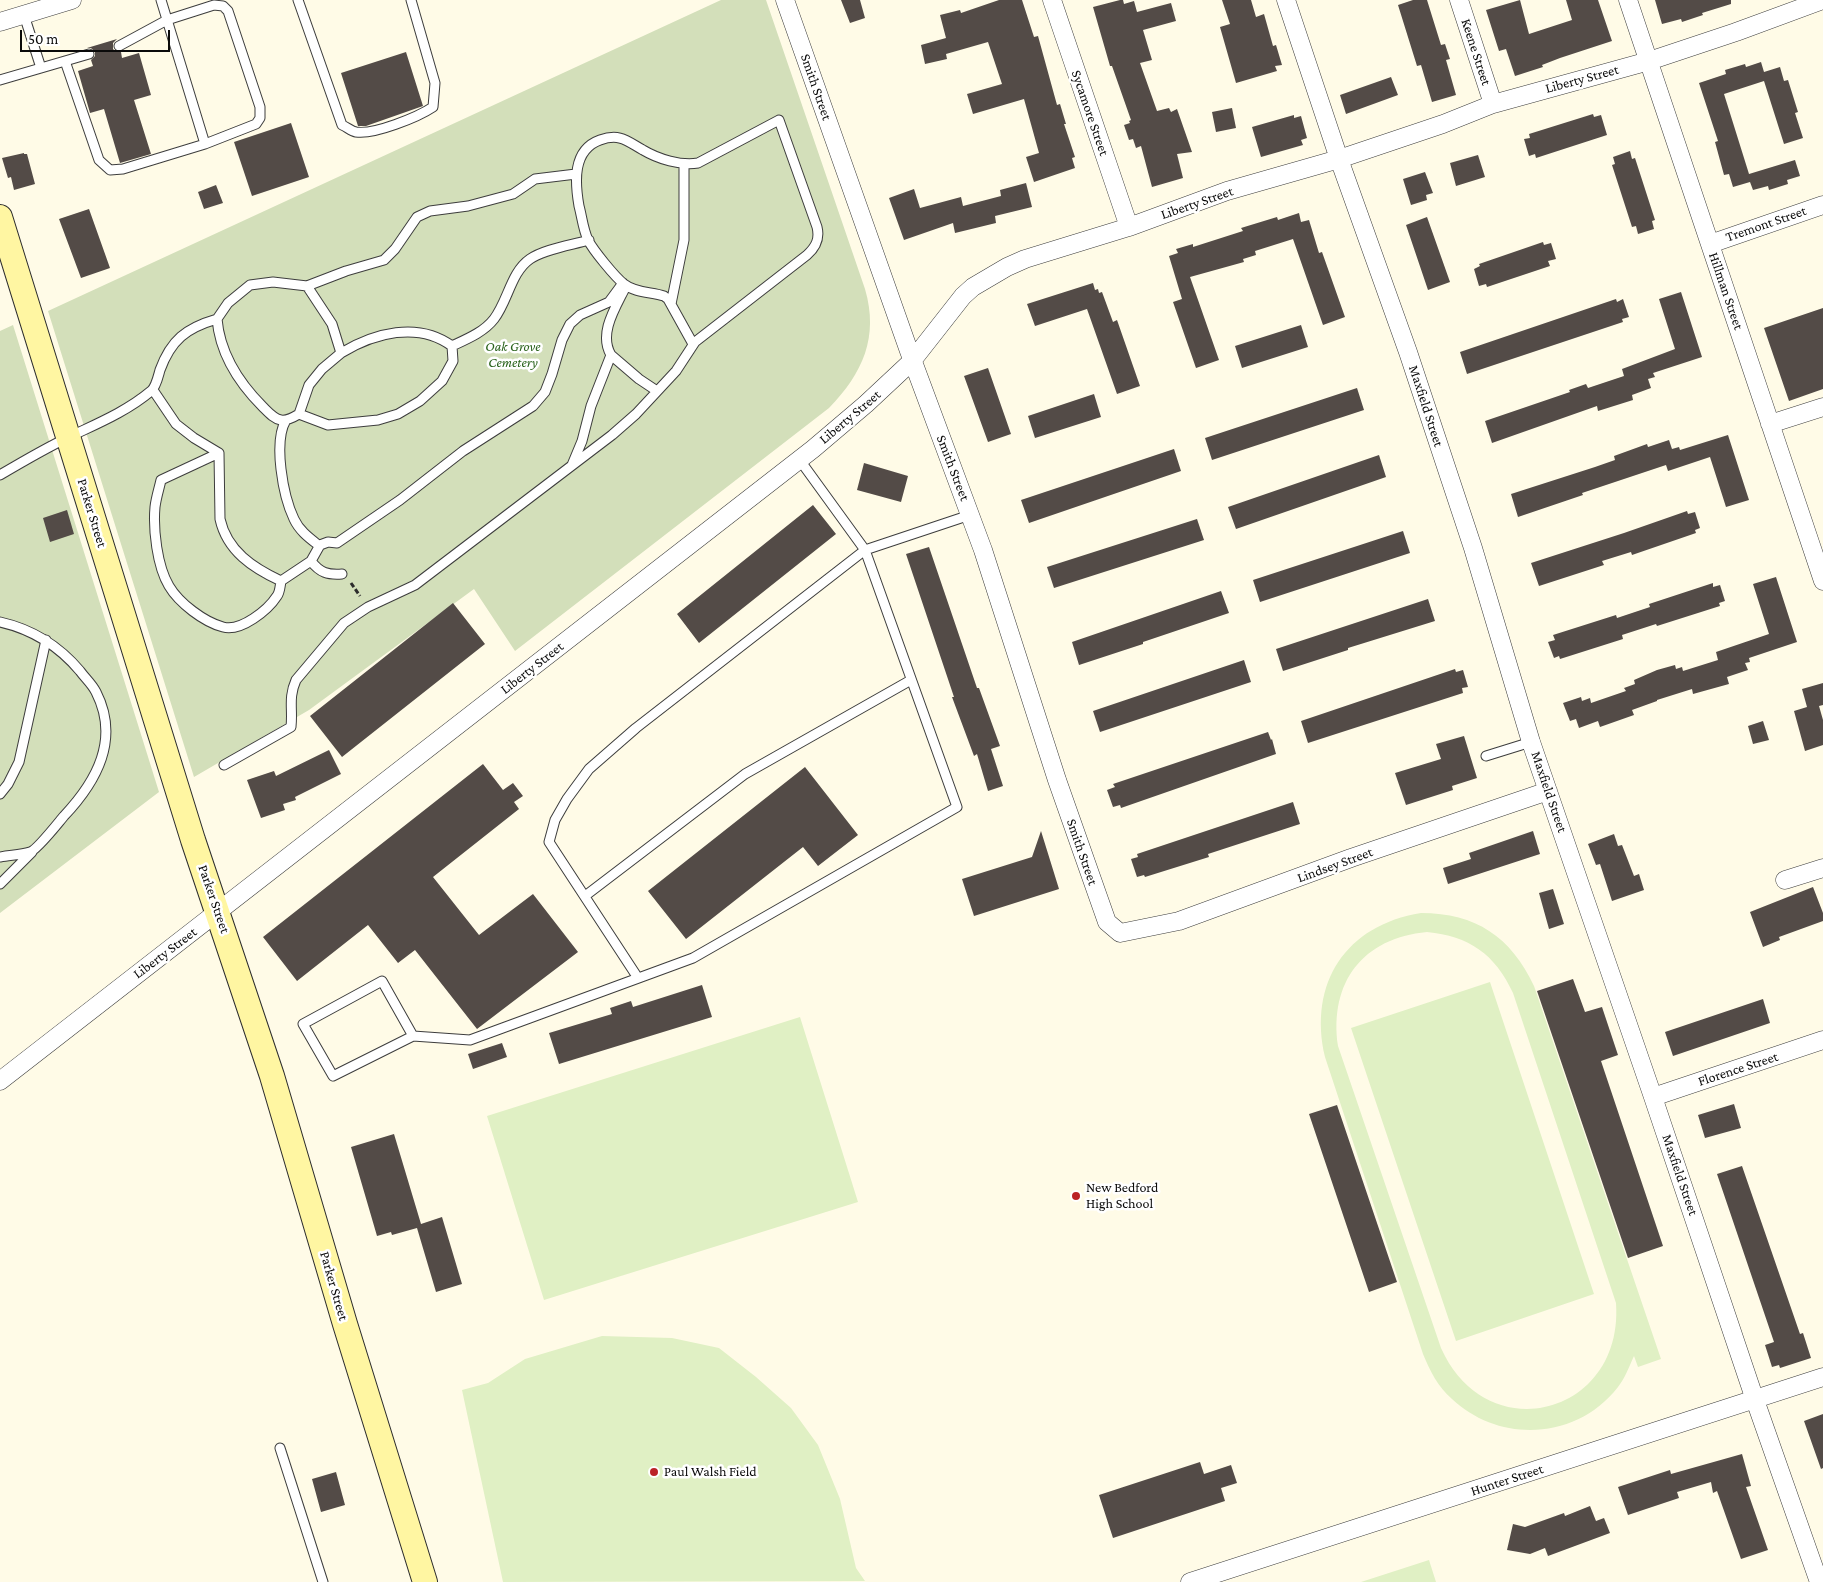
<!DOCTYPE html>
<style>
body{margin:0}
#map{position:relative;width:1823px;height:1582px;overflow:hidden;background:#fffbe7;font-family:"Crimson Pro",serif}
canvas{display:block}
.scale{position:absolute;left:20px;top:30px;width:150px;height:22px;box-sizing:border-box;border:2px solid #0a0a0a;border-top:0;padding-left:6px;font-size:15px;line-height:18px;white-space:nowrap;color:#0a0a0a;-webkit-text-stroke:4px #fff;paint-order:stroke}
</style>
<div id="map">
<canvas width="1823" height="1582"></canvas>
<div class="scale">50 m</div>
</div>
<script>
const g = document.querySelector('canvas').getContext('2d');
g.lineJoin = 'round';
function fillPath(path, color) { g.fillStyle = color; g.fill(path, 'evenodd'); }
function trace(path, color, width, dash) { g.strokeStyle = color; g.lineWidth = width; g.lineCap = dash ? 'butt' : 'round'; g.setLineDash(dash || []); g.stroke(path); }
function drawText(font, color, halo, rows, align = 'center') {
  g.font = font + ' "Crimson Pro",serif'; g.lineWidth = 5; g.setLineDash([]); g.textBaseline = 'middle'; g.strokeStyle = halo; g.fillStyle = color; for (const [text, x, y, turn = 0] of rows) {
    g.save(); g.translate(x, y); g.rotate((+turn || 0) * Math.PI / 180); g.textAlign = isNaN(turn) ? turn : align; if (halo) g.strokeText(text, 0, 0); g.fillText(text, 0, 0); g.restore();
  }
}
const cemetery = new Path2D(`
 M721,0h45l99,289c14,48 -2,84 -36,119l-314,243 -41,-62 -165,121 -115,67 -146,-466z
 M13,325l146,467 -159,121v-582z`);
const pitch = new Path2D(`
 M1421,913c55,0 90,24 113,73l127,373 -23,8 -4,-11c-5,11 -9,22 -16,31 -41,53 -118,57 -166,12 -14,-12 -22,-28 -29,-45l-98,-297c-17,-74 21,-132 96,-144zM1427,932c42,4 68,22 86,61l103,310c8,112 -129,148 -175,45l-103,-302c-9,-64 25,-108 89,-114z
 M1490,982l104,312 -138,47 -105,-313z
 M800,1017l58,185 -314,98 -57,-184z
 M602,1336l70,2 47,10 37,29 35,31 27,37 22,54 16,69 9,13 -362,1 -41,-192 26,-7 37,-24z
 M1429,1560l7,22h-75z`);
const building = new Path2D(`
 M841,0h19l5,18 -15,5z
 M999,0h23l12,37 4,-1 19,69 3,-1 6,20h-2l11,33 -3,1 3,10 -41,14 -8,-25 13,-4 -15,-54 -51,15 -6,-20 35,-10 -14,-42 -42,12 1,5 -22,5 -4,-19 25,-7 -6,-23 20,-5 1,3z
 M1120,0h3l1,4 10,-3 3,11 34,-9 5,18 -33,9 9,30 -12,3 17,48 12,-3 2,4 6,-3 15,43 -15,2 6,24 -31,9 -11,-41 -5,2 -3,-9 -4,1 -5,-15 6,-2 -1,-2 2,-1 -19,-54h-2l-17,-59z
 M1222,0h29l5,17 8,-3 9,32 3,-1 6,20 -7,1 2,5 -41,12 -16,-56 10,-3z
 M1413,0h14l14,45 4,-1 5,15 -4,1 10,35 -24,7 -11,-37 -4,1 -19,-61z
 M1520,0l9,34 43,-14 -6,-20h32l14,41 -52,17 -18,7 1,2 -28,9 -9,-27 -7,2 -13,-41z
 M1655,0h76v4l-29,9 1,2 -21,7 -1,-3 -19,5z
 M117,39l-4,4v6l3,3h5l1,6 17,-5 12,42 -17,5 17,54 -31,9 -16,-54 -14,4 -12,-42 15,-5 -2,-6 4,-4v-4l-4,-4h-4z
 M406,52l17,54 -57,20h-8l-17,-53z
 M1761,62l3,10 16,-5 4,14 4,-1 10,32 -3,1 8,25 -19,6 -20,-63 -40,13 25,80 46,-14 5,16 -13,4 1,4 -19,6 -1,-4 -15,4 -3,-8 -17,5 -4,-13 -5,1 -9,-33 3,-1 -19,-58 27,-9 -1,-4 20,-6 1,3z
 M1391,77l7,18 -52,19 -6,-19z
 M1232,108l4,20 -20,4 -4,-20z
 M1593,114l1,3 7,-2 6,20 -71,23 -1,-4 -6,2 -5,-17 6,-1 -1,-4z
 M1294,115v3l7,-2 6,22 -6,2 2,5 -42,12 -9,-30z
 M291,123l18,54 -57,19 -18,-54z
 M1630,151l2,8 3,-1 20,62 -3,1 2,8 -16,5 -2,-8 -4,1 -20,-62 3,-1 -2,-7z
 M24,153v1h3l8,30 -21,6 -3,-13 -3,1 -6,-20z
 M1478,155l7,22 -29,9 -6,-23z
 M1425,172l8,21 -7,2 1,5 -16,5 -8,-26z
 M1026,183l6,24 -37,9 1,7 -41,10 -2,-10 -49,17 -15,-42 25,-9 6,19 41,-11 2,9 38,-10 -1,-6z
 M216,185l7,18 -19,6 -6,-17z
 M89,209l21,59 -29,10 -22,-59z
 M1299,213l2,9 8,-2 10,33 3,-1 23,65 -22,8 -30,-86 -38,12 1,4 -13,4 1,3 -54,15 29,83 -23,8 -23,-66 9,-3 -13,-43 9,-3 -2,-4 17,-5v3l50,-16 -2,-3 36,-11 1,3z
 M1427,217l23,65 -22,8 -22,-65z
 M1543,242l1,3 7,-2 5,16 -8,2 2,5 -63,21 -1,-3 -7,2 -5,-17 6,-3 -1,-2z
 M1093,283l2,7 3,-1 1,4 3,-1 11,30 4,-2 23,66 -23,8 -30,-85 -52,17 -8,-22z
 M1681,292l21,65 -49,16 2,4 -7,2 3,9 -19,7 1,5 -35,11 -1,-5 -105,37 -7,-22 85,-29 -1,-2 17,-6 2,4 36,-12 -2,-7 53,-20 -16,-50z
 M1616,299l1,3 6,-3 6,18 -7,2 1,3 -156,52 -7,-22z
 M1823,308v81l-34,12 -25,-73z
 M1301,325l7,22 -66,21 -7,-22z
 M988,368l23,66 -23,8 -24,-66z
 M1357,388l7,22 -152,50 -7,-22z
 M1094,394l7,23 -66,21 -7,-22z
 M1728,435l21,65 -23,7 -16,-50 -42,14 -2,-6 -84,28 1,2 -65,22 -7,-23 84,-27 20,-7 -1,-4 33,-12 1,3 21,-7 3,9 7,-2 1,3z
 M1174,449l7,22 -152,52 -8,-23z
 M1379,455l7,22 -150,52 -8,-22z
 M864,463l44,13 -7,26 -44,-12z
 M813,505l23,29 -137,109 -22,-29z
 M67,510l7,24 -24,8 -7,-24z
 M1687,511l1,3 7,-2 5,16 -5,2 1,3 -64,22 -1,-3 -29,9 2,4 -65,21 -8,-23 93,-30z
 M1197,519l7,21 -150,48 -7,-21z
 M1403,531l7,22 -150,49 -7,-22z
 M929,547l48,141h2l21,58 -9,3 12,37 -15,5 -11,-37 -3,2 -22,-59h2l-48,-143z
 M1776,577l21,65 -48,16 1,4 -5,1 3,7 -21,7 2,7 -36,10 -1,-5 -35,11v1l-25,9 2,5 -34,12 -2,-6 -19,7 -3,-9 -6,2 -7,-18 18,-6 1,4 8,-3 1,5 35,-12 -2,-3 11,-4 -1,-4 23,-10 18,-5 1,4 6,-2 1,4 35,-11 -2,-8 53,-18 -16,-50z
 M1713,583v4l7,-2 5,16 -6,2 1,3 -63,20 -1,-2 -34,11 1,4 -63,20 -1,-3 -5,2 -6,-16 7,-2 -2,-5 63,-20 1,3 33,-11 -1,-3z
 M1221,591l8,22 -86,29v2l-64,21 -7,-23z
 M1428,599l7,22 -87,27v2l-65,21 -7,-22z
 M453,603l32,41 -143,113 -32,-41z
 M1244,660l7,22 -151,50 -7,-21z
 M1455,669l1,3 7,-2 5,17 -6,1 1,5 -155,50 -7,-22z
 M1823,683v22l-4,1 4,14v25l-18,6 -11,-40 13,-4 -5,-18z
 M1763,721l6,19 -16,4 -5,-18z
 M1268,732l3,8 1,-1 4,15 -155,54 -1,-3 -7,2 -6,-17 8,-3 -2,-3z
 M1464,736l13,42 -25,8 1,4 -47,15 -11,-32 46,-14 -5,-15z
 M329,750l12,24 -46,23 1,3 -13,4 2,6 -24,8 -14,-38 27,-9 2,5z
 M483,764l20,26 10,-7 10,13 -9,6 5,7 -86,68 46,58 54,-41 45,58 -101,77 -62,-79 -17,13 -30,-38 -71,56 -34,-44z
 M805,767l53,68 -40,31 -15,-19 -117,92 -38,-48z
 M1293,802l7,22 -92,30 1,3 -64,20 -1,-2 -7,2 -6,-18 7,-2 -1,-3z
 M1041,831l18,58 -85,27 -12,-37 70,-22z
 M1533,831l7,23 -92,30 -5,-16 28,-9 -2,-6z
 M1614,834l4,12 4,-1 12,31 5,-2 5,16 -32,11 -12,-37 -4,1 -8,-21z
 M1813,887l10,26v8l-44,16 1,3 -17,7 -13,-35z
 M1553,889l11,35 -15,5 -10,-36z
 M1573,979l12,33 17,-5 16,48 -17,6 62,185 -35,12 -91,-267z
 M702,985l10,32 -153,47 -10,-31 63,-19 -2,-6 21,-7 2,6z
 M1763,999l7,24 -97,33 -8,-24z
 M502,1043l5,14 -34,12 -5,-15z
 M1734,1104l7,24 -36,10 -7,-23z
 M1337,1105l60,177 -28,10 -60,-178z
 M394,1134l27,90 21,-7 20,67 -26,8 -19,-64 -25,7 -1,-3 -14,4 -26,-89z
 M1742,1166l58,168 3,-1 8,25 -31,10 -1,-3 -7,2 -7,-22 9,-3 -57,-168z
 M1823,1414v54l-2,1 -17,-48z
 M1742,1454l9,32 -5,1 22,63 -27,9 -24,-68 -4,2 -2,-11 -34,10 2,6 -51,17 -10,-28 52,-17 1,4z
 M1200,1462l4,12 27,-9 6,18 -16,5 4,13 -112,37 -14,-43z
 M336,1472l9,33 -24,7 -9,-33z
 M1590,1506l6,15 8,-3 6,15 -62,23 -3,-8 -15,6 -23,-4 6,-26 12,3 39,-14 1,3z`);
const path = new Path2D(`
 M351,583l9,13`);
const lane = new Path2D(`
 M161,0l44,144
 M298,0l44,125c5,2 9,6 14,7 18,3 62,-15 77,-25l2,-24 -24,-83
 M24,15l17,53
 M65,61l34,99 11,10 13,-1 82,-25 51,-20 4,-6v-11l-32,-96 -5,-5 -9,-1 -47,15 -48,26
 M0,80l89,-26
 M671,304l13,-64v-76
 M217,319c3,35 21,63 46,88 5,5 11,12 18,13 6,1 13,-3 18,-6l29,11 50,-5 20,-6 22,-13 22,-20 11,-20 -1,-15c-34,-25 -78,-13 -111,7
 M452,346c15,-7 32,-14 42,-27 14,-18 17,-47 36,-60 14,-10 42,-14 59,-19
 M611,355l28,24 18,12
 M153,390l23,34 18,14 25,15 -58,27c-2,9 -5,18 -6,27 -2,22 2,59 14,79 10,17 35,36 54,41 18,5 45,-17 54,-31 3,-4 3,-10 4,-15 -28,-13 -54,-30 -61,-62l-1,-66
 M299,414l10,-29 13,-16 19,-16 -9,-29 -25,-38
 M286,420c-13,22 -3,76 8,99 5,11 14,18 23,25l3,1 8,-3 9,1 63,-43 63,-49 70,-45 12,-14 7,-18 10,-34 8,-16 10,-9 29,-13 14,-19
 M572,465l10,-24 9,-35 20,-51c-13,-22 5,-48 15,-69
 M0,475c22,-13 44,-26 67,-37 29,-14 59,-26 84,-47 5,-4 7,-14 9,-21 11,-30 26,-42 57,-51l11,-16 22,-18 23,-3 34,4 39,-15 38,-11 11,-11 22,-32 13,-6 38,-5 45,-12 22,-15 41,-5
 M311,561c9,12 17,14 31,13
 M281,581l30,-20 9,-16
 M0,622c31,7 59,24 80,49 5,7 12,13 16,21 24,47 1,89 -32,124 -6,7 -27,34 -34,36 -9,3 -20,3 -30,5
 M1486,756l45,-14
 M224,765l67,-38c2,-18 -3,-29 5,-47l48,-57 24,-16 47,-22 197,-150 24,-21 40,-43 19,-29 112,-87c9,-8 13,-16 10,-28l-38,-107 -81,43c-17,3 -40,-4 -55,-13 -16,-9 -23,-17 -43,-10 -28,10 -25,43 -21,66 3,11 4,23 9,34 5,10 27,37 36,44 11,9 28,8 40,12l4,3 25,45
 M0,794l8,-10 11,-22 27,-122
 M0,884l32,-32
 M585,896l160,-122 166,-94
 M638,978l-89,-136 6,-22 12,-21 22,-30 47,-41 229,-178 -66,-91
 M413,1036l-80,40 -30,-52 79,-43 31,55 57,4 223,-82 264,-151 -92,-257 105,-35
 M280,1448l43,134`);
const street = new Path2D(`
 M785,0l124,351 74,199 74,230 50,142 13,11 59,-12 172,-63 197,-67
 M1052,0l77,227
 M1286,0l53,159 69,193 65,196 58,194 122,355 102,303 64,182
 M1459,0l34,104
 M1628,0l195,581
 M0,22l72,-22
 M1710,244l113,-39
 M1770,424l53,-17
 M1785,880l38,-12
 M0,1081l813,-632 53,-45 46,-43 51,-65 10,-9 34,-20 18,-8 104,-32 98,-36 112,-32 104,-35 50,-20 156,-43 87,-29 87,-32
 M1653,1097l170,-57
 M1190,1582l633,-205`);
const secondary = new Path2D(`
 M0,217l193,623 79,236 73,248 80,258`);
const markers = [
 [1076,1196,5,"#bb2227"],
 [654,1472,5,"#bb2227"]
];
const streetNames = [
 ["Keene Street",1476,52,72],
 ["Liberty Street",1582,79,-15],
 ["Smith Street",816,87,71],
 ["Sycamore Street",1090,113,71],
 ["Liberty Street",1197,203,-19],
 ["Tremont Street",1766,224,-19],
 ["Hillman Street",1726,291,71],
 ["Maxfield Street",1426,406,72],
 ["Liberty Street",850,417,-40],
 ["Smith Street",953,468,69],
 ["Parker Street",92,513,73],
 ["Liberty Street",532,668,-38],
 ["Maxfield Street",1549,792,71],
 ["Smith Street",1082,852,71],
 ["Lindsey Street",1335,865,-20],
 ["Parker Street",214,899,71],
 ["Liberty Street",165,953,-37],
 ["Florence Street",1738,1069,-18],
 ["Maxfield Street",1680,1175,71],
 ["Parker Street",334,1286,74],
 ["Hunter Street",1507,1480,-18]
];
const parkNames = [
 ["Oak Grove",513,347],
 ["Cemetery",513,363]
];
const poiNames = [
 ["New Bedford",1086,1188],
 ["High School",1086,1204],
 ["Paul Walsh Field",664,1472]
];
fillPath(cemetery, '#d3dfba');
fillPath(pitch, '#e0f0c4');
fillPath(building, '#534b47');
trace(lane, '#3d3d3d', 11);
trace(street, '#3d3d3d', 19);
trace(secondary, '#2c2c2c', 26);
trace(path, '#2c2c2c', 3, [5, 2.5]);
trace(lane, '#fff', 9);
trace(street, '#fff', 18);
trace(secondary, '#fff6a2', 24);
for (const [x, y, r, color] of markers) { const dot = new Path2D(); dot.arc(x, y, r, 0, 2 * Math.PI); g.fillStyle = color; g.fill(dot); trace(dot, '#fff', 2); }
drawText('14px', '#0a0a0a', '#fff', streetNames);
drawText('italic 14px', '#29621b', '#fff', parkNames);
drawText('14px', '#0a0a0a', '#fff', poiNames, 'left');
</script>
